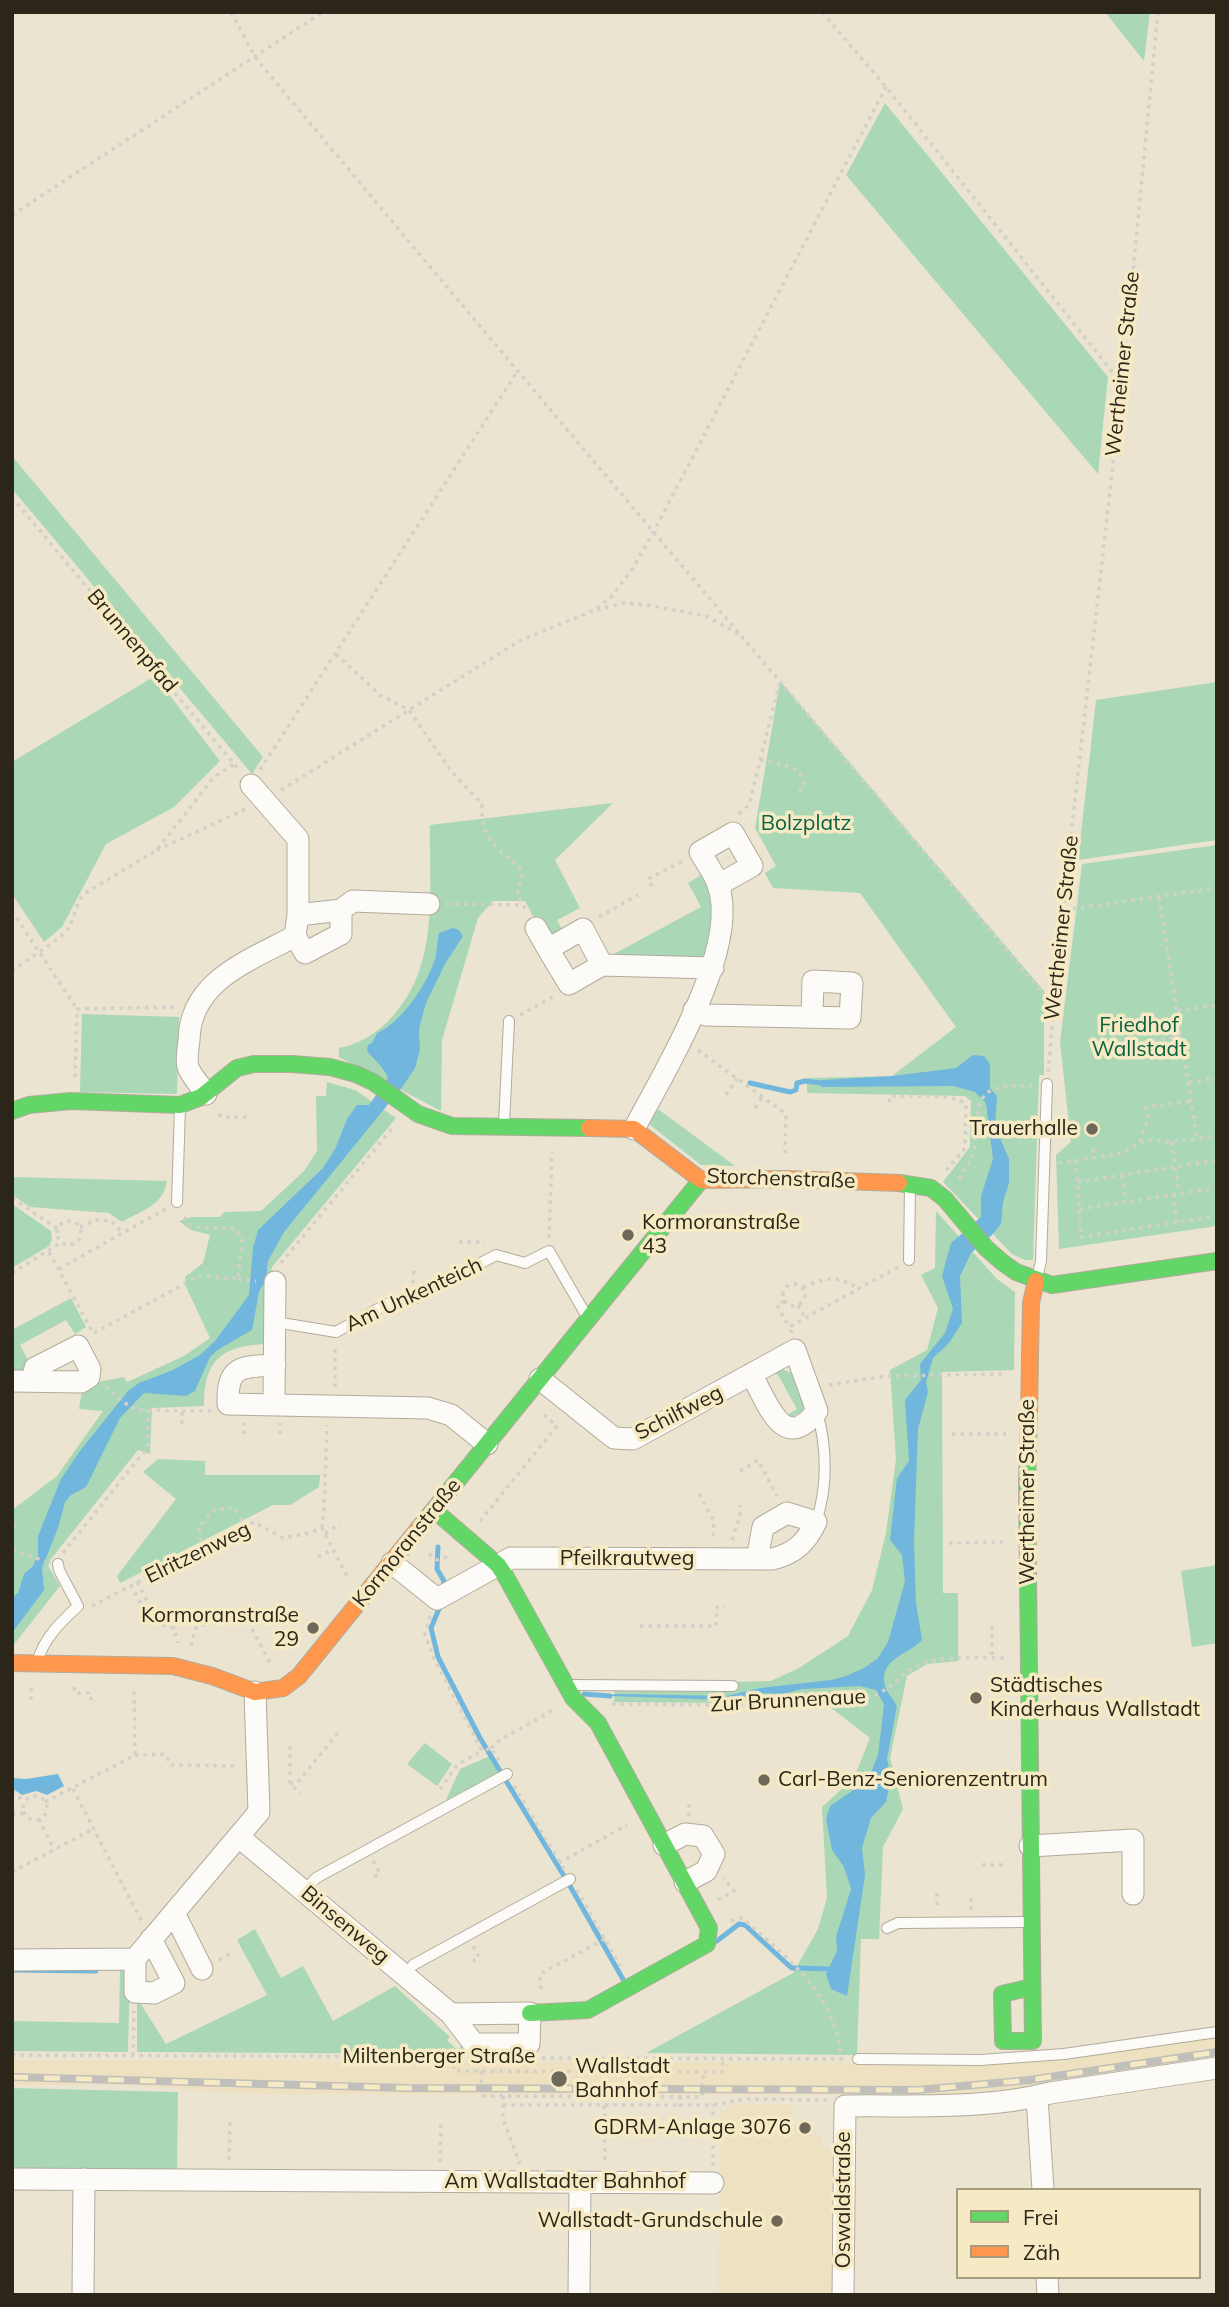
<!DOCTYPE html>
<meta charset="utf-8">
<style>
body{margin:0}
#map{position:relative;width:1229px;height:2307px;overflow:hidden;background:#ebe4d0;font-family:Mulish,sans-serif}
canvas{display:block}
.frame{position:absolute;inset:0;border:14px solid #2b2619;pointer-events:none}
.legend{position:absolute;left:956px;top:2188px;width:245px;height:91px;box-sizing:border-box;background:#f6eac5;border:2px solid #a59c80;margin:0;padding:9px 12px;list-style:none;font-size:21px;color:#2b2619}
.legend li{display:flex;align-items:center;gap:14px;height:35px}
.legend b{width:35px;border:2px solid #a59c80}
</style>
<div id="map">
<canvas width="1229" height="2307"></canvas>
<div class="frame"></div>
<ul class="legend">
<li><b style="height:9px;background:#63d668"></b>Frei</li>
<li><b style="height:9px;background:#ff974d"></b>Zäh</li>
</ul>
</div>
<script>
const g = document.querySelector('canvas').getContext('2d');
g.lineJoin = 'round';
function fillPath(path, color) { g.fillStyle = color; g.fill(path, 'evenodd'); }
function trace(path, color, width, dash) { g.strokeStyle = color; g.lineWidth = width; g.lineCap = dash ? 'butt' : 'round'; g.setLineDash(dash || []); g.stroke(path); }
function drawText(font, color, halo, rows, align = 'center') {
  g.font = font + ' Mulish,sans-serif'; g.lineWidth = 7; g.setLineDash([]); g.textBaseline = 'middle'; g.strokeStyle = halo; g.fillStyle = color; for (const [text, x, y, turn = 0] of rows) {
    g.save(); g.translate(x, y); g.rotate((+turn || 0) * Math.PI / 180); g.textAlign = isNaN(turn) ? turn : align; if (halo) g.strokeText(text, 0, 0); g.fillText(text, 0, 0); g.restore();
  }
}
const built = new Path2D(`
 M1217,2036v25l-191,34 -784,-1 -110,-9h-120v-25l962,4z
 M733,2104h60l-1,30h30v14h14v147h-118l2,-180z`);
const green = new Path2D(`
 M1105,12h45l-6,49z
 M885,103l223,274 -10,97 -252,-299z
 M12,456l251,301 -11,17 -240,-285z
 M155,676l65,85 -46,46 -68,37 -44,83 -18,15 -32,-48v-132z
 M780,681l264,310v84h-5l-6,185h-8l-13,-6 -69,-72 27,-35 1,-46 -6,-5 -158,-3v-15l85,-2 64,-49 -96,-134 -87,-5 -8,-15 11,-7 -21,-38z
 M1217,682v158l-139,20 18,-160z
 M613,803l-58,57 25,48 -23,12 7,13 -13,7 -11,-11 -15,-28h-32l-15,17 -36,122 -1,71 -102,-54v-9c20,-4 37,-14 51,-29 50,-52 39,-126 40,-194z
 M1217,845v381l-158,23 -3,-94 15,-13 -11,-100 22,-178z
 M701,875l11,19 -1,51 -5,8 -7,5 -89,-2 91,-49 -13,-24z
 M82,1014l97,3 -2,77 -97,-2z
 M327,1082l28,8 41,28 -124,149 -4,17 -2,60c-45,2 -62,16 -62,62l-52,2 -2,46 -12,-4 -87,109 -3,7 12,20 -48,61v-137l45,-34 46,-65 -24,-2 4,-24 41,-8 3,5 57,-26 26,-18 -24,-51 -1,-10 18,-14 7,-28 -19,-5 -12,-9 13,-4h28l4,-5 37,-1 43,-40 13,-20 -1,-55h10z
 M658,1109l77,57 -34,-1 -52,-41z
 M12,1177l155,4c-4,25 -25,29 -45,41l-13,-9 -79,-6 -18,-12z
 M12,1204l39,27 1,9 -3,6 -37,22z
 M936,1211l61,68 18,13 -1,78 -72,2 1,221h15v68l-31,3 -20,12 -17,82 13,51 -20,38 -4,92h-18l-4,116 -211,-2 147,-80 25,-44 9,-31 -5,-91 32,-29 16,-40 -53,-41 -51,1 -31,5 -121,-1 1,-11 120,1v-10l36,-1 28,-13 49,-32 24,-46 14,-57 10,-74 -6,-89 37,-20 11,-42 -17,-33 14,-7z
 M71,1298l15,29 -11,7 -9,-14 -46,25 8,15 -5,12 -11,2v-44z
 M777,1367l15,6 11,30v8l-11,6 -5,-2 10,-6 -19,-34 -8,-4z
 M158,1459l47,2v14h115l-1,12 -29,18h-17l-153,78 -3,-7 59,-77 -33,-27z
 M1217,1565v78l-25,4 -11,-76z
 M425,1743l27,21 -15,22 -30,-22z
 M490,1756l9,17 -53,27 14,-31z
 M255,1929l26,49 22,-12 30,55 62,-35 55,51 -3,3 10,10 7,-7 1,11 -328,-2v-54l29,46 101,-49 -30,-55z
 M120,1970h10l-2,82 -116,-1v-30l107,2z
 M12,2088l166,4 -1,79h-165z`);
const water = new Path2D(`
 M453,928l6,2 4,6 -18,28 -19,39 -7,26 1,21 -5,18 -12,18 -119,146 -16,29 -2,18 -7,13 -7,38 -33,19 -9,8 -15,34 -9,5 -42,-3 -24,25 -34,69 -15,8 -6,7 -7,26 -16,40 2,22 -32,43v-35l6,-5 6,-19 9,-8 5,-11v-19l23,-57 18,-27 49,-61 11,-8 34,-13 27,-15 15,-14 34,-46 4,-47 5,-18 65,-62 12,-19 12,-30 10,-14h12l19,-27c-4,-11 -14,-18 -21,-27l1,-6 4,-2 5,-10c24,-10 53,-52 59,-78 1,-7 1,-14 3,-22z
 M973,1055l11,1 6,8v24l7,8 -2,30 14,33v24l-6,19 -2,22 -9,11 -21,18 -11,23 2,47 -13,20 -16,15 -7,24 2,10 -10,37 -4,113 2,61 6,37c-14,15 -44,19 -37,46 1,6 9,14 12,20l-10,53 4,19 -5,24 -15,16 -9,30 3,27 -18,121 -16,-7 -5,-15 11,-23 -1,-14 15,-48 -7,-22 -12,-17 -6,-31 4,-13 38,-26 10,-25 6,-51 -8,-14 -16,-4 -58,3 -19,5 -22,-1 -33,7 -118,-4 4,-2 112,2 34,-8 71,-8 15,-4 18,-8 14,-10 10,-16 17,-61 -3,-26 -12,-15 7,-62 12,-17 -4,-61 16,-20 -1,-16 25,-31 8,-24 -11,-33 9,-33 30,-26v-21l12,-37 -7,-56 -11,-11 -22,-6 -132,1 1,-7 70,-4 64,-8z
 M58,1774l6,12 -17,9 -11,-4 -14,4 -10,-7v-10l14,1z`);
const stream = new Path2D(`
 M750,1083l40,9 6,-2 1,-7 8,-2 16,2
 M438,1547l-1,22 7,12 -1,7
 M441,1604l-10,24 7,29 42,81 84,138
 M584,1694l26,2
 M570,1886l54,95
 M717,1941l22,-17 6,1 41,38 6,5h4
 M799,1968l29,1
 M12,1970l84,1`);
const path = new Path2D(`
 M231,12l24,45c264,318 532,632 798,948
 M822,12l64,75 235,296
 M12,215l311,-203
 M12,497l227,273
 M597,610l26,-7 25,2 58,11 34,19
 M336,654l44,41 29,15 42,61 31,33c-2,37 16,43 41,67l-6,23 6,11
 M760,760c18,4 40,3 44,25l-6,9
 M260,770l257,-398
 M281,790l240,-150 74,-30 16,-13 22,-29 21,-37 232,-444
 M739,814l10,-9 31,-124
 M157,850l89,-41
 M652,886l-4,-7 35,-18
 M1159,897l38,242
 M447,904l76,1 4,6
 M1064,910l153,-22
 M12,911l65,98
 M599,917l39,-22
 M12,971c14,-11 45,-29 55,-41 8,-11 8,-26 17,-36l73,-44 57,-73 20,-13
 M1178,1011l39,-6
 M520,1015l36,-20
 M698,1050l88,64 -1,42
 M1094,1050l88,-14
 M1048,1072l21,-219 53,-468 36,-373
 M75,1077l2,-68 99,-2
 M1189,1082l28,-4
 M726,1095l11,-16
 M889,1102l1,-6c19,1 63,-3 76,8l-1,44 -19,23
 M755,1108l7,-11
 M219,1114l2,3h27
 M1141,1142v-6l7,-15 -2,-14 46,-6
 M1172,1142l7,50
 M1093,1149l1,8
 M1076,1160l5,77 136,-21
 M1059,1163l59,-9 29,-14 25,2 45,-6
 M1122,1175l4,26
 M959,1179c7,-11 14,-21 16,-34 3,-23 -4,-53 27,-58 10,-2 22,-1 33,-2
 M1078,1182l139,-22
 M1173,1194l4,28
 M12,1198l46,31
 M1080,1209l137,-21
 M57 1233a12 12 0 1 1 24 0a12 12 0 1 1-24 0Z
 M80,1227l16,-7 16,1 11,13
 M549,1238l3,-86
 M459,1242h21l4,3
 M49,1252l44,81
 M281,1263l113,-137
 M59,1269l108,-61
 M12,1273l50,-31
 M238,1279l18,2
 M413,1283l1,-17
 M783 1295a11 11 0 1 1 22 0a11 11 0 1 1-22 0Z
 M803,1287c23,-9 34,-13 56,2
 M784,1301l-7,4 12,22
 M798,1305l7,13
 M94,1333l105,-57 39,3 4,-40 -6,-10 -40,-2 -8,-3 -5,-10
 M792,1333l-3,-6 109,-60
 M829,1385l56,-9 121,-2
 M106,1386l11,12 19,12 76,1
 M335,1387v-41
 M182,1424v-14
 M244,1434v-11
 M280,1434v-11
 M952,1434h54
 M740,1471l18,-11 19,36
 M699,1494l15,27 -1,19
 M480,1521l77,-95 -15,-13
 M12,1526l7,-1
 M322,1528l2,-19 3,-84
 M325,1533l15,-9
 M732,1540l8,-25v-10
 M949,1543l54,-1
 M201,1549l-2,-22 15,-17 21,-2 10,18
 M12,1550l33,11
 M63,1553l85,-106v-37
 M429,1554l8,6 13,-4
 M318,1557l15,-8
 M137,1582l22,42 15,4 4,15
 M131,1585l13,25
 M92,1606l162,-84 29,16 26,-5 13,-5 27,52
 M430,1616l-5,18 8,22 49,95 9,-3 10,16
 M640,1626h76l1,-19h8
 M992,1626v32
 M252,1629l20,38
 M191,1646l4,-17 45,-23
 M74,1687l1,6h13l1,6 4,-1 1,5
 M31,1688v15
 M612,1704l128,1 25,-4 98,-2c25,-6 30,-18 50,-31 22,-14 66,-10 92,-10
 M290,1746v38l11,9
 M491,1748l9,-8 55,-31
 M135,1755l30,-1 6,11 68,1
 M290,1784l7,-1 44,-54
 M514,1786l50,83
 M73,1789l69,133
 M440,1789l18,-25 24,-13
 M12,1791l12,10
 M23 1808a12 12 0 1 1 24 0a12 12 0 1 1-24 0Z
 M45,1802l90,-47 -1,-68
 M12,1813l5,2 6,-2
 M689,1816v-12
 M39,1819l15,31
 M373,1861l7,12 -5,3 3,5
 M559,1863l68,-38
 M982,1865h25
 M12,1872l81,-43
 M577,1890l43,76
 M937,1893v17
 M718,1900l16,-9 -11,-13
 M971,1910v-12
 M731,1921l11,-3c44,39 96,77 99,141
 M473,1946l6,11 -5,3 2,4
 M219,1960l12,-7
 M541,1989l-1,-15 65,-35
 M12,2055l449,2
 M133,2056l1,-45
 M453,2057l1,14 268,1 1,-12
 M542,2058l304,1
 M481,2071l1,25 220,1 1,-25
 M503,2096v23l17,45
 M680,2096v9h33l32,-6 84,1
 M604,2097l1,66
 M503,2105h177
 M229,2160l1,-39
 M440,2162l1,-40
 M713,2166v-61`);
const lane = new Path2D(`
 M504,1124l5,-103
 M177,1202l3,-95
 M909,1260l1,-74
 M1037,1278l4,-17 6,-177
 M275,1322l61,10 51,-28 27,-5 82,-44 29,8 24,-12 37,64
 M816,1522c12,-35 11,-75 1,-110
 M38,1660c6,-22 23,-38 40,-54l-19,-36 -1,-6
 M569,1685l164,1
 M304,1891l12,-13 191,-104
 M887,1928l11,-5 130,-1
 M405,1975l8,-10 157,-86
 M858,2059l122,1 84,-6 153,-22`);
const street = new Path2D(`
 M251,785l47,54v76
 M341,910v24l-36,19 -10,-17 3,-21z
 M341,910l12,-9 76,3
 M536,928l12,21
 M602,965l-19,-36 -35,20 21,35 33,-19 111,3
 M694,1010l12,5 144,3 2,-35 -39,-2 -1,35
 M206,1094c-5,-8 -15,-18 -18,-27 -2,-7 0,-19 1,-27 1,-60 62,-80 106,-104
 M634,1129c30,-57 107,-182 84,-244 -3,-11 -12,-22 -18,-33l33,-19 19,33 -34,19
 M275,1365c-34,2 -48,0 -47,39l200,4 23,7 36,29
 M540,1379l74,59 19,1 162,-89 22,61c-34,44 -49,-8 -66,-37
 M12,1381l69,1 8,-5 1,-8 -12,-23 -43,22 -3,13
 M274,1403l1,-121
 M392,1563l45,36 74,-41 261,1c22,-5 34,-16 44,-37l-29,-9 -24,14 -6,32
 M239,1837l212,177 23,30h55l1,-31 -79,1
 M664,1845l21,-11 18,2 11,18 -8,17 -21,11
 M1030,1846l103,-6v54
 M174,1913l28,56
 M135,1959v33l19,1 20,-10 -23,-44
 M12,1960l123,-1 124,-147 -4,-120
 M1037,2097l6,93
 M12,2179l701,4
 M1047,2277l1,18
 M83,2295l1,-116
 M579,2295l1,-112
 M843,2295l2,-189c67,-1 139,4 205,-13l167,-25`);
const fast = new Path2D(`
 M12,1111l17,-6 42,-4 109,4 21,-8 36,-29 17,-4h38l38,3 26,7 17,8 45,32 34,12 137,2
 M899,1183l32,5 14,11 41,49 16,14 14,10 36,13 165,-24
 M1029,1415l-2,68 6,558h-30l-1,-47 30,-7
 M434,1510l64,55 8,12 67,121 25,25 111,205 -2,16 -119,66 -58,3
 M419,1528l282,-348`);
const slow = new Path2D(`
 M589,1128l45,1 67,51 84,-1 114,4
 M1029,1415l2,-112 5,-22
 M12,1663l161,3 39,10 43,16 28,-4 16,-12 120,-148`);
const rail = new Path2D(`
 M12,2077l395,11 511,2 112,-10 187,-28`);
const markers = [
 [1092,1129,7,"#6e6859"],
 [628,1235,7,"#6e6859"],
 [313,1628,7,"#6e6859"],
 [976,1698,7,"#6e6859"],
 [764,1780,7,"#6e6859"],
 [559,2079,9,"#6e6859"],
 [805,2128,7,"#6e6859"],
 [777,2221,7,"#6e6859"]
];
const streetNames = [
 ["Wertheimer Straße",1123,364,-84],
 ["Brunnenpfad",132,641,50],
 ["Wertheimer Straße",1062,928,-84],
 ["Storchenstraße",781,1179,2],
 ["Am Unkenteich",414,1295,-25],
 ["Schilfweg",679,1413,-27],
 ["Wertheimer Straße",1028,1492,-90],
 ["Kormoranstraße",407,1543,-51],
 ["Elritzenweg",198,1553,-26],
 ["Pfeilkrautweg",627,1559],
 ["Zur Brunnenaue",788,1701,-3],
 ["Binsenweg",345,1925,40],
 ["Miltenberger Straße",439,2057],
 ["Am Wallstadter Bahnhof",565,2182],
 ["Oswaldstraße",844,2200,-90]
];
const parkNames = [
 ["Bolzplatz",806,824],
 ["Friedhof",1139,1026],
 ["Wallstadt",1139,1050]
];
const poiNames = [
 ["Trauerhalle",1078,1129],
 ["Kormoranstraße",642,1223,"left"],
 ["43",642,1247,"left"],
 ["Kormoranstraße",299,1616],
 ["29",299,1640],
 ["Städtisches",990,1686,"left"],
 ["Kinderhaus Wallstadt",990,1710,"left"],
 ["Carl-Benz-Seniorenzentrum",778,1780,"left"],
 ["Wallstadt",575,2067,"left"],
 ["Bahnhof",575,2091,"left"],
 ["GDRM-Anlage 3076",791,2128],
 ["Wallstadt-Grundschule",763,2221]
];
fillPath(built, '#ede1c1');
fillPath(green, '#aad8b6');
fillPath(water, '#71b6dc');
trace(stream, '#71b6dc', 5);
trace(lane, '#b1ab9c', 12);
trace(street, '#b1ab9c', 23);
trace(fast, '#b1ab9c', 18);
trace(slow, '#b1ab9c', 18);
trace(path, '#d2d0c9', 3.5, [3.5, 5]);
trace(lane, '#fcfbf8', 10);
trace(street, '#fcfbf8', 21);
trace(fast, '#63d668', 16);
trace(slow, '#ff974d', 16);
trace(rail, '#c1bfba', 8);
trace(rail, '#f6eac5', 5, [16]);
for (const [x, y, r, color] of markers) { const dot = new Path2D(); dot.arc(x, y, r, 0, 2 * Math.PI); g.fillStyle = color; g.fill(dot); trace(dot, '#f6eac5', 2.5); }
drawText('21px', '#2b2619', '#f6eac5', streetNames);
drawText('21px', '#096240', '#f6eac5', parkNames);
drawText('21px', '#2b2619', '#f6eac5', poiNames, 'right');
</script>
